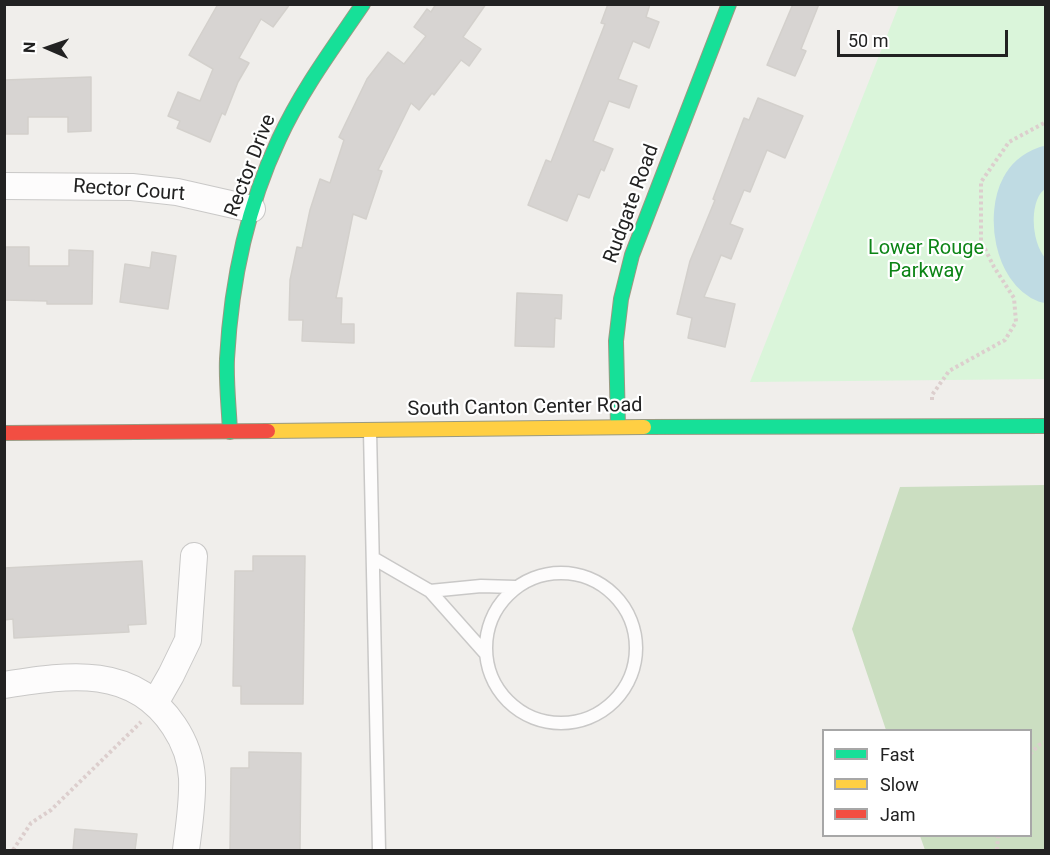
<!DOCTYPE html>
<style>
body{margin:0}
#map{position:relative;width:1050px;height:855px;overflow:hidden;background:#f0eeeb;font-family:Roboto,sans-serif}
canvas{display:block}
.frame{position:absolute;inset:0;border:6px solid #222;pointer-events:none}
.legend{position:absolute;left:822px;top:729px;width:210px;height:108px;box-sizing:border-box;background:#fff;border:2px solid #a7a7a7;margin:0;padding:8px 10px;list-style:none;font-size:18px;color:#222}
.legend li{display:flex;align-items:center;gap:12px;height:30px}
.legend b{width:30px;border:2px solid #a7a7a7}
.north{position:absolute;left:18px;top:18px;width:60px;height:60px;-webkit-text-stroke:4px #fff;paint-order:stroke;rotate:272deg;font-size:16px;font-weight:700;line-height:24px;text-align:center;color:#222}
.north::after{content:'';display:block;margin:auto;width:21px;height:27px;background:#222;clip-path:polygon(50% 0,100% 100%,50% 72%,0 100%)}
.scale{position:absolute;left:837px;top:30px;width:171px;height:27px;box-sizing:border-box;border:3px solid #222;border-top:0;padding-left:8px;font-size:18px;line-height:21px;white-space:nowrap;color:#222;-webkit-text-stroke:4px #fff;paint-order:stroke}
</style>
<div id="map">
<canvas width="1050" height="855"></canvas>
<div class="frame"></div>
<ul class="legend">
<li><b style="height:8px;background:#16e098"></b>Fast</li>
<li><b style="height:8px;background:#ffcf43"></b>Slow</li>
<li><b style="height:8px;background:#f24e42"></b>Jam</li>
</ul>
<div class="north">N</div>
<div class="scale">50 m</div>
</div>
<script>
const g = document.querySelector('canvas').getContext('2d');
g.lineJoin = 'round';
function fillPath(path, color) { g.fillStyle = color; g.fill(path, 'evenodd'); }
function trace(path, color, width, dash) { g.strokeStyle = color; g.lineWidth = width; g.lineCap = dash ? 'butt' : 'round'; g.setLineDash(dash || []); g.stroke(path); }
function drawText(font, color, halo, rows, align = 'center') {
  g.font = font + ' Roboto,sans-serif'; g.lineWidth = 4.5; g.setLineDash([]); g.textBaseline = 'middle'; g.strokeStyle = halo; g.fillStyle = color; for (const [text, x, y, turn = 0] of rows) {
    g.save(); g.translate(x, y); g.rotate((+turn || 0) * Math.PI / 180); g.textAlign = isNaN(turn) ? turn : align; if (halo) g.strokeText(text, 0, 0); g.fillText(text, 0, 0); g.restore();
  }
}
const forest = new Path2D(`
 M1045,485v365h-120l-5,-14h110v-106h-144l-34,-101 48,-142z`);
const park = new Path2D(`
 M899,5h146v374l-295,3z`);
const river = new Path2D(`
 M1046,166c-11,4 -20,11 -25,21 -15,28 -7,83 25,96`);
const building = new Path2D(`
 M218,4h72l-17,23 -12,-8 -22,39 10,5 -11,19 -13,33 -3,-2 -12,29 -33,-14 3,-7 -12,-5 10,-24 22,9 13,-32 -24,-14z
 M436,4h50l-23,33 18,12 -12,17 -8,-6 -27,35 -2,-2 -13,17 -8,-7 -33,67 4,1 -16,48 -13,-5 -17,84h6l-1,26h13v19l-52,-2 1,-21h-14l1,-40 7,-33 5,1 8,-38 10,-31 10,4 14,-43 -5,-3 28,-58 21,-27 16,12 22,-28 -12,-9 13,-18 4,3z
 M608,4h42l-4,13 13,5 -10,26 -16,-7 -15,38 19,7 -8,22 -20,-7 -16,40 20,8 -9,22 -3,-2 -12,29 -11,-4 -11,27 -39,-16 18,-45 5,2 54,-138 -4,-1z
 M793,4h26l-18,45 5,2 -11,25 -28,-11z
 M91,77v54l-23,1v-15h-40v17h-22l-2,-54z
 M758,98l45,18 -18,42 -18,-8 -17,42 -6,-2 -14,34 13,5 -12,30 -10,-4 -17,42 31,7 -10,43 -37,-9 4,-20 -15,-4 13,-53 25,-61 -2,-1 31,-81 5,2z
 M5,247h24v19h40v-16l24,1 -1,53h-45v-3l-43,-1z
 M152,252l24,4 -8,53 -48,-7 5,-38 25,4z
 M517,293l45,2 -1,24 -6,-1 -1,29 -39,-1z
 M253,556h52l-2,148h-62v-18h-8l2,-115h18z
 M142,561l4,63 -18,1 1,7 -115,6 -1,-19 -9,1v-52z
 M249,752l52,1 -1,97h-70l1,-82h18z
 M75,829l62,5 -2,16h-62z`);
const path = new Path2D(`
 M932,400v-5l17,-24 56,-31 11,-18 -2,-24 -20,-31 -13,-26v-59l28,-40 37,-20
 M1030,754l9,-9 7,-3
 M13,850l18,-27 20,-13 90,-88
 M997,850l1,-14`);
const lane = new Path2D(`
 M370,431l9,419
 M373,558l57,33 51,-5 34,1
 M486 648a75 75 0 1 1 150 0a75 75 0 1 1-150 0Z
 M430,591l56,63`);
const street = new Path2D(`
 M4,186l128,1 45,5 75,17
 M4,685c64,-10 129,-21 170,41 10,15 17,34 18,52 1,24 -3,48 -6,72
 M155,703l16,-28 17,-35 6,-84`);
const fast = new Path2D(`
 M618,426l-2,-85 5,-42 11,-44 97,-251
 M644,427l402,-1
 M230,432c-1,-24 -4,-49 -3,-73 4,-74 20,-152 52,-220 22,-48 54,-91 84,-135`);
const slow = new Path2D(`
 M268,431l376,-4`);
const jam = new Path2D(`
 M4,433l264,-2`);
const streetNames = [
 ["Rector Drive",251,166,-69],
 ["Rector Court",129,191,4],
 ["Rudgate Road",632,204,-70],
 ["South Canton Center Road",525,408,-1]
];
const parkNames = [
 ["Lower Rouge",926,249],
 ["Parkway",926,272]
];
fillPath(forest, '#cbdec1');
fillPath(park, '#daf5da');
trace(river, '#bfdbe3', 40);
fillPath(building, '#d7d4d2');
trace(building, '#d3d0cc', 1.5);
trace(lane, '#c9c8c7', 15);
trace(street, '#c9c8c7', 28);
trace(fast, '#999a82', 16);
trace(slow, '#999a82', 16);
trace(jam, '#999a82', 16);
trace(path, '#dccecd', 4, [3, 3]);
trace(lane, '#fdfcfc', 12);
trace(street, '#fdfcfc', 26);
trace(fast, '#16e098', 14);
trace(slow, '#ffcf43', 14);
trace(jam, '#f24e42', 14);
drawText('20px', '#222', '#fff', streetNames);
drawText('20px', '#0c8416', '#fff', parkNames);
</script>
